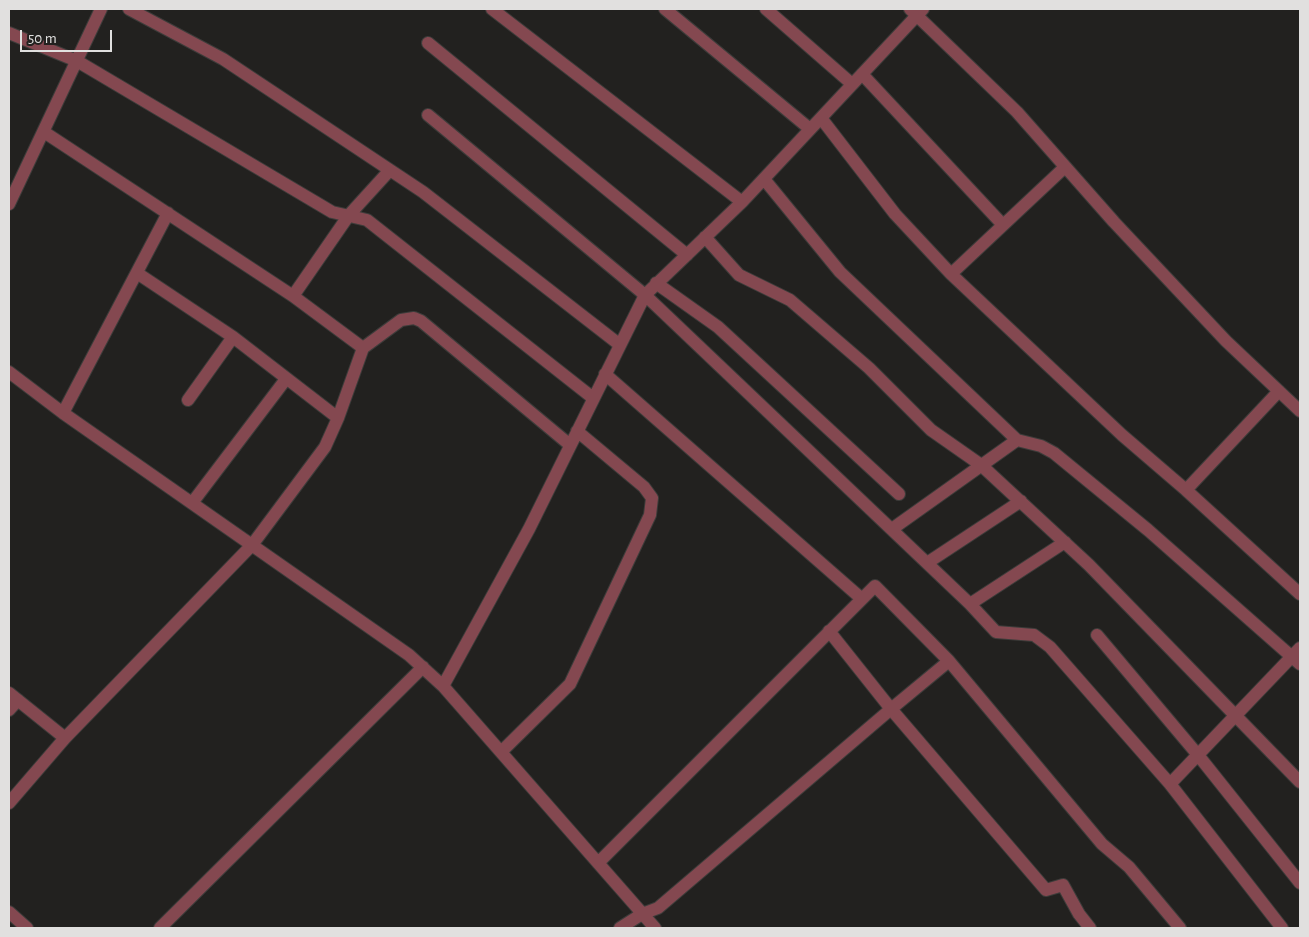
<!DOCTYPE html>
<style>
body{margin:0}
#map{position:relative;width:1309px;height:937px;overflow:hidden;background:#22211f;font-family:"Alegreya Sans",sans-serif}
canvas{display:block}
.frame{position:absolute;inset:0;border:10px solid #e1e0df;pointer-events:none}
.scale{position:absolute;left:20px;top:30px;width:92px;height:22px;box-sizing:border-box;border:2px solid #e1e0df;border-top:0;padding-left:6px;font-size:15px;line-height:18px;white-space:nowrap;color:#e1e0df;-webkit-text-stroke:4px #22211f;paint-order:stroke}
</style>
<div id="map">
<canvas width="1309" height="937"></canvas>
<div class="frame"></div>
<div class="scale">50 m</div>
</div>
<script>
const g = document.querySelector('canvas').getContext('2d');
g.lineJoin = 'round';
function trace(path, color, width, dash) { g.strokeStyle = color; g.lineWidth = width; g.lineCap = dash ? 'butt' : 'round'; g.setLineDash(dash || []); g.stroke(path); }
const minor = new Path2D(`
 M129,9l94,50 200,133 197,153
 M492,9l250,193
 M665,9l145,120
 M766,9l86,75
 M910,9l107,103 97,110 112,119 74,70
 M9,33l68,28 255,151 35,8 226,178
 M428,43l259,212
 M862,74l141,151
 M428,115l217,180 325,309 26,28 38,3 16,12 120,137 112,144
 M821,118l74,96 56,60 171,161 64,55 114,104
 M44,132l249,164 70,52
 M764,179l76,93 177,168 24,6 13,7 94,77 152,134
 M9,204l92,-195
 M705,237l34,38 51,25 79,68 62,62 50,35 108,100 211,217
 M137,273l96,64 105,81
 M951,274l114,-107
 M656,283l62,44 181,167
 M293,296l56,-81 41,-45
 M9,372l54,41 346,242 34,31 212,242
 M605,374l257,225
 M188,400l45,-63
 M63,413l105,-200
 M1186,490l93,-99
 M192,503l94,-124
 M892,529l125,-89
 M927,563l94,-62
 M970,604l95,-62
 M829,631l62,78 155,181 17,-5 16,29 11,14
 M1097,635l101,120 102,128
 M443,686l86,-157 116,-234 97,-93 181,-193
 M9,693l56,45
 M9,710l9,-10
 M501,752l69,-68 80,-169 2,-17 -8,-11 -67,-56
 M1170,784l130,-136
 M9,803l56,-65 187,-193 73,-98 13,-29 25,-70 38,-28 13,-2 7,3 149,124
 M598,863l277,-277 74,75 153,183 27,23 51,61
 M9,912l18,16
 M160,928l263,-261
 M620,928l22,-14 16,-6 233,-199 58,-48`);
trace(minor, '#3d3c3a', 14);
trace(minor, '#844850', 12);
</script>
